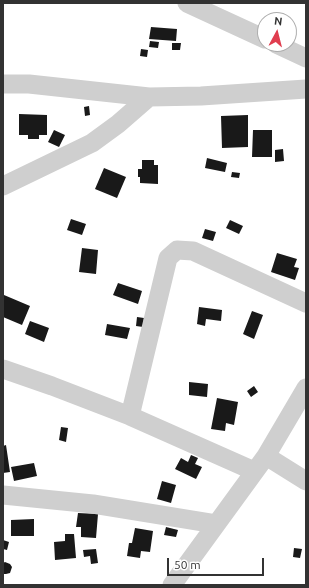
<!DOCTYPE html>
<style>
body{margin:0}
#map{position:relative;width:309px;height:588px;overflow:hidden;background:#fff;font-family:Ubuntu,sans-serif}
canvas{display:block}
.frame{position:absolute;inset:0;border:4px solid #323232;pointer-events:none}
.north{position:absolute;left:257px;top:12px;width:40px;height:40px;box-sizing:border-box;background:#fff;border:1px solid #adadad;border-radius:50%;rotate:7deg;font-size:11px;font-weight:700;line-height:16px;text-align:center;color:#323232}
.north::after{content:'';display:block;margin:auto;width:14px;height:18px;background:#e03e4f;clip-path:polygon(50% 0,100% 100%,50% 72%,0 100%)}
.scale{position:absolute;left:167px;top:558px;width:97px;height:18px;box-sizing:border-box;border:2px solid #323232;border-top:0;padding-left:5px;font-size:12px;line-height:14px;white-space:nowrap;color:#323232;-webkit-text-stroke:3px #fff;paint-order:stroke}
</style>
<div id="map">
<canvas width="309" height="588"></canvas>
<div class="frame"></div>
<div class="north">N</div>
<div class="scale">50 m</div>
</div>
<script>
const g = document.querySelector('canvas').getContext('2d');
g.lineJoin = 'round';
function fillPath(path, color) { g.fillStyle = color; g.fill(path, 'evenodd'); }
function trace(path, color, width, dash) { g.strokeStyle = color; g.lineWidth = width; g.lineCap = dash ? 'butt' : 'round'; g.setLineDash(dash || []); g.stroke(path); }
const building = new Path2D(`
 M151,27l26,2 -1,12 -27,-2z
 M150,41l9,1 -1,6 -9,-1z
 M172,43h9l-1,7h-8z
 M141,49l7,1 -1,7 -7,-1z
 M89,106l1,9 -5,1 -1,-9z
 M19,114l28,1v20h-8v4h-11v-4h-9z
 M248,115v32l-26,1 -1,-32z
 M54,130l11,5 -6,12 -11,-5z
 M253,130h19v27h-20z
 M283,149l1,12 -9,1v-12z
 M207,158l20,5 -2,9 -20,-4z
 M142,160h12v5h4v19l-18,-1v-6h-2v-8h4z
 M104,168l22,9 -9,21 -22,-9z
 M232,172l8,1 -1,5 -8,-1z
 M71,219l15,5 -4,11 -15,-5z
 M230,220l13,6 -4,8 -13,-6z
 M205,229l11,3 -3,9 -11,-3z
 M82,248l16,2 -2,24 -17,-2z
 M277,253l20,6 -3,8 5,1 -4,12 -24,-8z
 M118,283l24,8 -4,13 -25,-9z
 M4,295l26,11 -8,19 -19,-8z
 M199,307l23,3 -1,11 -15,-2 -1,7 -8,-2z
 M252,311l11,4 -9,24 -11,-5z
 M137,317l7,1 -1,9 -7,-1z
 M30,321l19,7 -5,14 -19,-8z
 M107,324l23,4 -3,11 -22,-4z
 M189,382l19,2 -1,13 -18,-2z
 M254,386l4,6 -7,5 -4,-6z
 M217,398l21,4 -4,23 -8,-2 -1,8 -14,-2z
 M61,427l7,1 -2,14 -7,-2z
 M6,445l4,27 -7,1v-27z
 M191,455l7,3 -3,6 7,3 -6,12 -21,-10 6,-11 7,4z
 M34,463l3,13 -23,5 -3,-14z
 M162,481l14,4 -5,18 -14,-4z
 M78,513l20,1 -2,24 -15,-1v-10h-5z
 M34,519v17h-23v-16z
 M166,527l12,3 -2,7 -12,-2z
 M135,528l18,3 -3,21 -9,-1 -1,7 -13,-2 2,-13h3z
 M65,534h9l2,24 -21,2 -1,-18 11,-1z
 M3,540l6,2 -2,8 -4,-1z
 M294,548l8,1 -2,9 -7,-1z
 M96,549l2,14 -7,1 -1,-8 -6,1 -1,-7z
 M5,562l5,2 2,3 -2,6 -4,1h-3v-11z`);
const minor = new Path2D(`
 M187,3l78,36
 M276,44l30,14
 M3,84h26l120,13 52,-1 105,-7
 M3,186l89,-43 26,-19 31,-27
 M3,369l49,17 78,30 124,55
 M130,416l38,-158 9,-8 16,1 113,52
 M266,456l40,25
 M3,495l90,9 123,20
 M172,585l94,-129 40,-68`);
fillPath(building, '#191919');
trace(minor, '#cfcfcf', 19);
</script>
